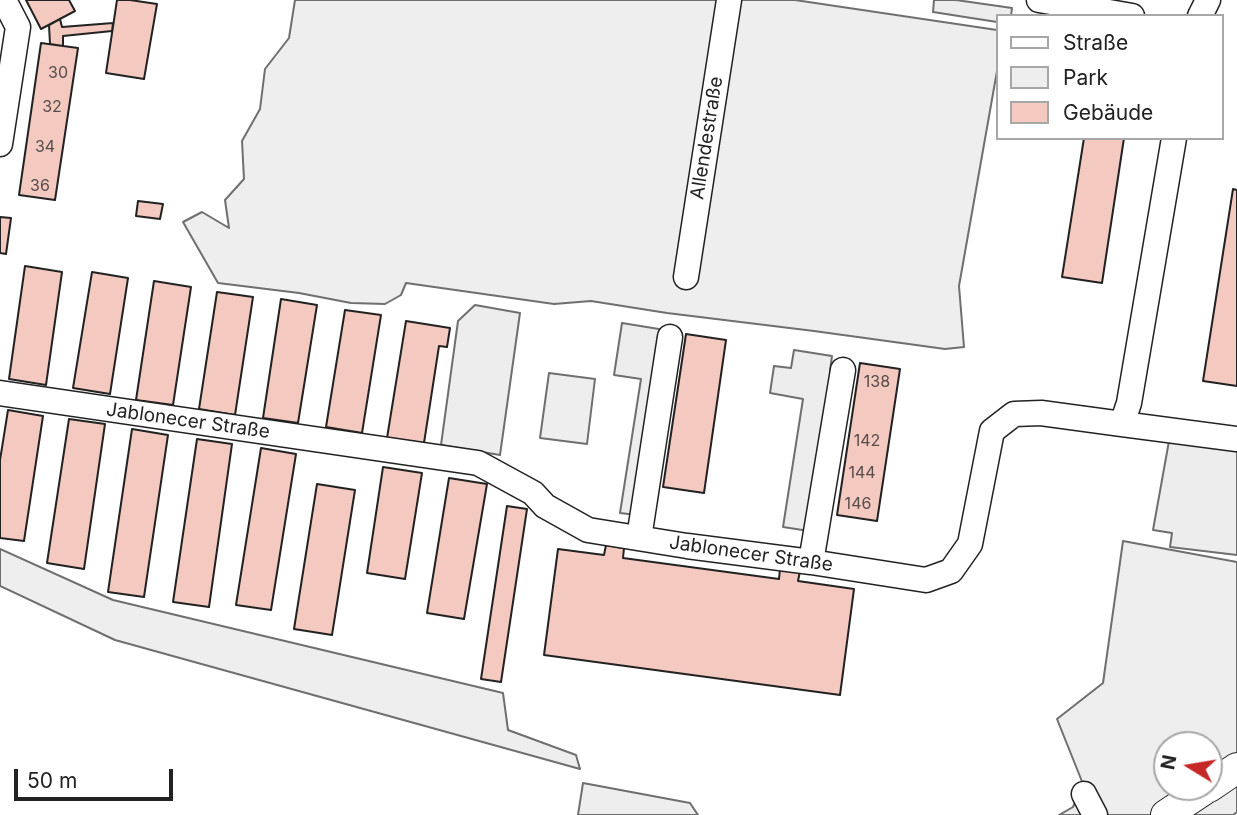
<!DOCTYPE html>
<meta charset="utf-8">
<style>
body{margin:0}
#map{position:relative;width:1237px;height:815px;overflow:hidden;background:#fff;font-family:Inter,sans-serif}
canvas{display:block}
.legend{position:absolute;left:996px;top:14px;width:228px;height:126px;box-sizing:border-box;background:#fff;border:2px solid #a7a7a7;margin:0;padding:9px 12px;list-style:none;font-size:21px;color:#222}
.legend li{display:flex;align-items:center;gap:14px;height:35px}
.legend b{width:35px;border:2px solid #a7a7a7}
.north{position:absolute;left:1153px;top:731px;width:70px;height:70px;box-sizing:border-box;background:#fff;border:2px solid #a7a7a7;border-radius:50%;rotate:281deg;font-size:19px;font-weight:700;line-height:28px;text-align:center;color:#222}
.north::after{content:'';display:block;margin:auto;width:24px;height:32px;background:#c62828;clip-path:polygon(50% 0,100% 100%,50% 72%,0 100%)}
.scale{position:absolute;left:14px;top:769px;width:159px;height:32px;box-sizing:border-box;border:4px solid #222;border-top:0;padding-left:9px;font-size:21px;line-height:24px;white-space:nowrap;color:#222;-webkit-text-stroke:5px #fff;paint-order:stroke}
</style>
<div id="map">
<canvas width="1237" height="815"></canvas>
<ul class="legend">
<li><b style="height:9px;background:#fff"></b>Straße</li>
<li><b style="height:19px;background:#eee"></b>Park</li>
<li><b style="height:19px;background:#f3c9c0"></b>Gebäude</li>
</ul>
<div class="north">N</div>
<div class="scale">50 m</div>
</div>
<script>
const g = document.querySelector('canvas').getContext('2d');
g.lineJoin = 'round';
function fillPath(path, color) { g.fillStyle = color; g.fill(path, 'evenodd'); }
function trace(path, color, width, dash) { g.strokeStyle = color; g.lineWidth = width; g.lineCap = dash ? 'butt' : 'round'; g.setLineDash(dash || []); g.stroke(path); }
function drawText(font, color, halo, rows, align = 'center') {
  g.font = font + ' Inter,sans-serif'; g.lineWidth = 5; g.setLineDash([]); g.textBaseline = 'middle'; g.strokeStyle = halo; g.fillStyle = color; for (const [text, x, y, turn = 0] of rows) {
    g.save(); g.translate(x, y); g.rotate((+turn || 0) * Math.PI / 180); g.textAlign = isNaN(turn) ? turn : align; if (halo) g.strokeText(text, 0, 0); g.fillText(text, 0, 0); g.restore();
  }
}
const green = new Path2D(`
 M295,0h500l202,30v41l-38,215 5,61 -19,2 -131,-18 -147,-18 -76,-12 -37,3 -148,-21 -5,12 -16,9 -34,-1 -52,-10 -81,-10 -35,-61 19,-10 27,16 -4,-28 19,-21 -2,-38 18,-32 5,-40 24,-31z
 M549,373l46,6 -8,65 -47,-6z
 M1123,541l114,21v250l-4,3h-174l14,-8 10,-23 -26,-65 46,-36zM1167,745h42v42h-42z
 M0,549l113,51 390,93 5,37 68,25 4,14 -465,-129 -115,-54z
 M583,783l107,20 8,12h-120z`);
const parking = new Path2D(`
 M934,0h22l56,8 -1,8h-14v6l-64,-10z
 M475,305l45,8 -20,142 -59,-10 17,-124z
 M622,323l43,7 -29,185 -16,-2 21,-134 -27,-4z
 M794,350l38,6 -2,15 5,1 -26,159 -26,-4 20,-128 -33,-6 4,-27 17,2z
 M1169,441l68,9v105l-67,-8 2,-14 -19,-3z`);
const building = new Path2D(`
 M26,0h43l6,11 -34,18z
 M117,0h13l27,4 -13,75 -38,-6z
 M60,19l2,8 51,-4 -1,8 -49,5v10l-13,-2 -1,-19z
 M41,43l37,5 -23,152 -36,-5z
 M1084,138h40l-22,145 -40,-6z
 M1233,189l4,1v196l-34,-5z
 M138,201l25,3 -3,15 -24,-3z
 M0,217l11,1 -5,36 -6,-1z
 M25,266l37,6 -16,113 -37,-6z
 M92,272l36,6 -18,116 -37,-6z
 M154,281l37,6 -18,118 -37,-5z
 M217,292l36,5 -18,118 -36,-6z
 M281,299l36,6 -19,118 -35,-5z
 M345,310l36,5 -19,118 -36,-6z
 M406,321l44,7 -3,19 -8,-1 -15,97 -37,-5z
 M686,334l40,6 -22,153 -41,-6z
 M860,363l40,6 -23,152 -40,-6z
 M8,410l35,6 -19,125 -24,-3v-78z
 M69,419l36,5 -21,145 -37,-6z
 M132,429l36,6 -24,162 -36,-5z
 M197,439l35,5 -23,163 -36,-5z
 M261,448l35,6 -25,156 -35,-5z
 M383,467l39,6 -17,106 -38,-6z
 M449,478l38,6 -23,135 -37,-6z
 M317,484l38,6 -23,145 -38,-6z
 M507,506l20,3 -26,173 -20,-3z
 M606,545l18,3 -1,10 156,21 1,-10 20,2 -2,10 56,8 -14,106 -296,-40 14,-106 46,6z`);
const minor = new Path2D(`
 M1039,0l93,16
 M1200,16l8,-16
 M0,144l18,-117 -14,-27
 M686,277l43,-277
 M0,393l478,70 55,30 12,13 43,24 99,16 124,16 115,18 25,-9 19,-27 22,-113 22,-17 27,-1 81,11 7,-21 45,-265
 M1122,424l115,15
 M639,538l31,-201
 M811,562l32,-192
 M1084,794l11,21`);
const major = new Path2D(`
 M1209,787l28,-19
 M1166,815l42,-28`);
const numberNames = [
 ["30",58,73],
 ["32",52,107],
 ["34",45,147],
 ["36",40,186],
 ["138",877,382],
 ["142",867,441],
 ["144",862,473],
 ["146",858,504]
];
const streetNames = [
 ["Allendestraße",707,138,-81],
 ["Jablonecer Straße",188,421,8],
 ["Jablonecer Straße",751,554,8]
];
fillPath(green, '#eee');
trace(green, '#6f6f6f', 2);
fillPath(parking, '#ededed');
trace(parking, '#6f6f6f', 2);
fillPath(building, '#f3c9c0');
trace(building, '#222', 2);
trace(minor, '#222', 27);
trace(major, '#222', 32);
trace(minor, '#fff', 24);
trace(major, '#fff', 30);
drawText('16px', '#564c4a', null, numberNames);
drawText('19px', '#222', '#fff', streetNames);
</script>
